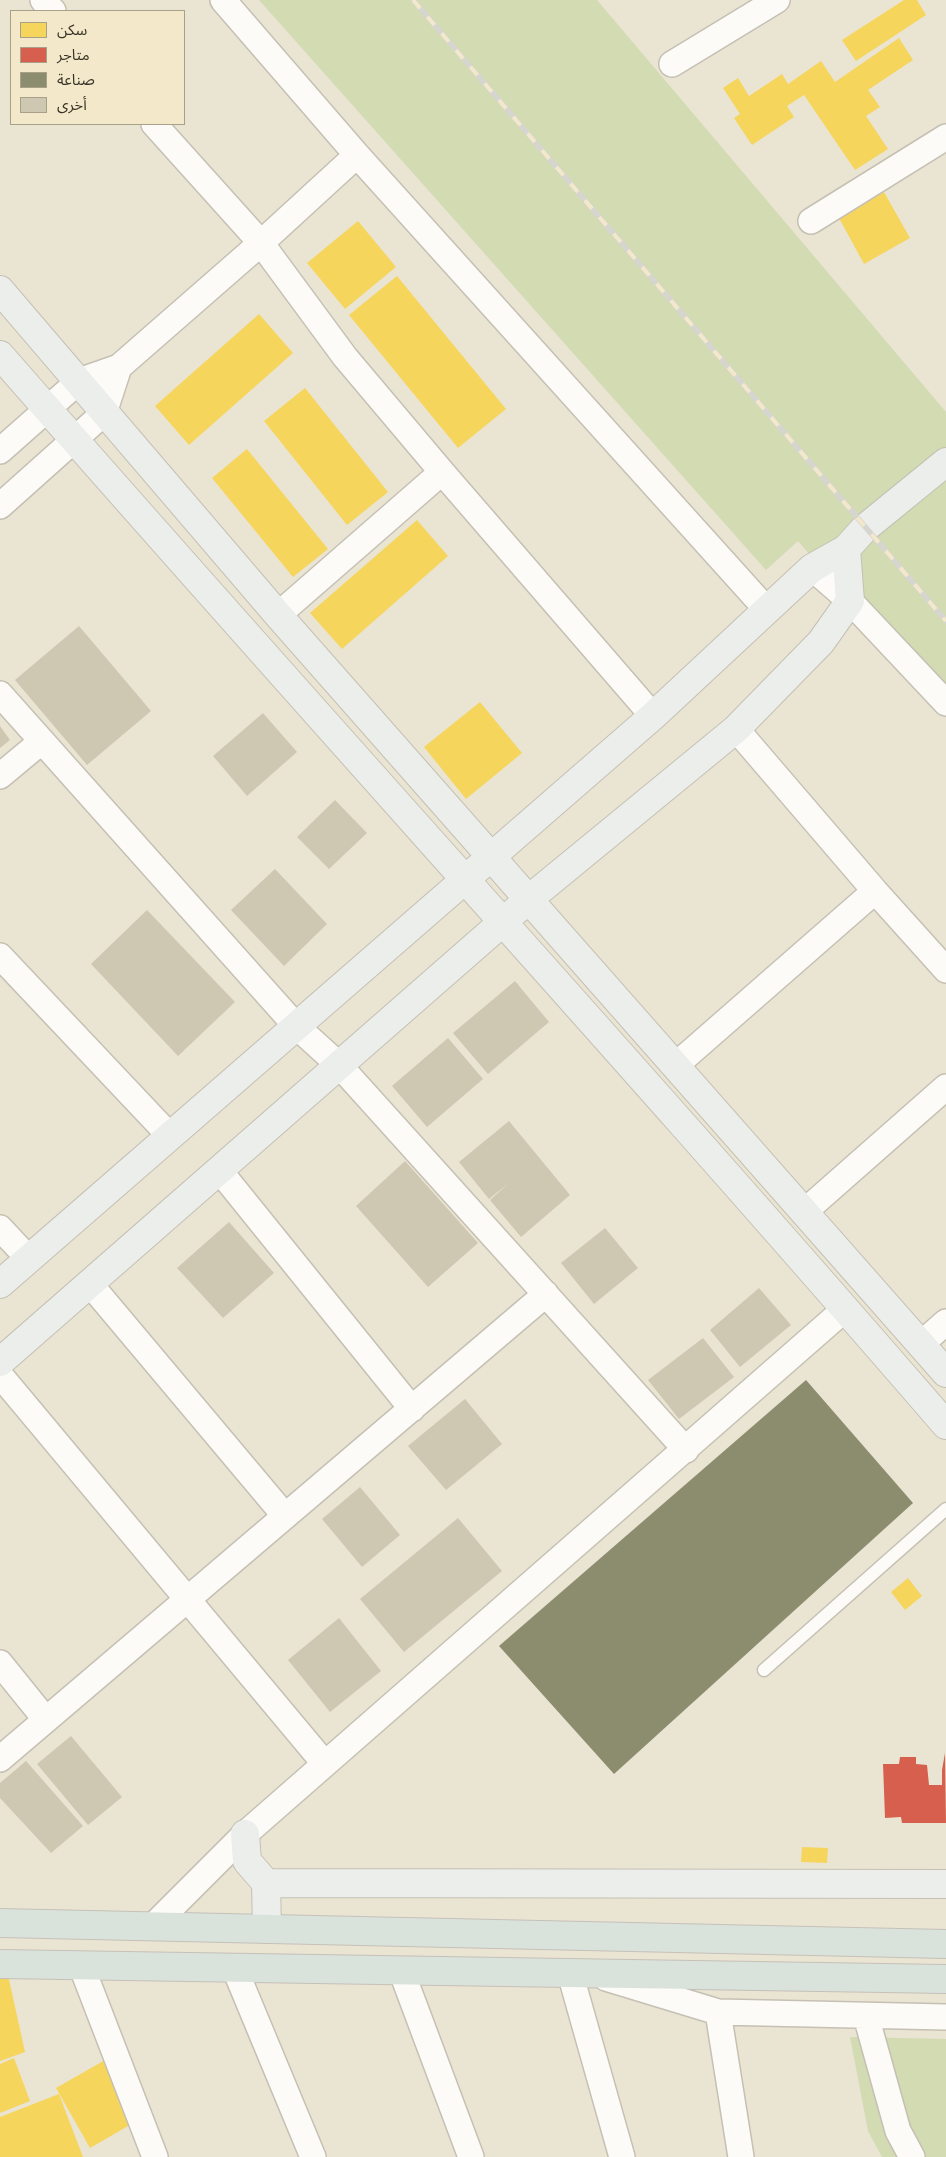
<!DOCTYPE html>
<meta charset="utf-8">
<style>
body{margin:0}
#map{position:relative;width:946px;height:2157px;overflow:hidden;background:#eae4d3;font-family:Georgia,"Noto Sans Arabic",serif}
canvas{display:block}
.legend{position:absolute;left:10px;top:10px;width:175px;height:115px;box-sizing:border-box;background:#f3e8ca;border:1px solid #a8a089;margin:0;padding:6px 9px;list-style:none;font-size:15px;color:#383328}
.legend li{display:flex;align-items:center;gap:10px;height:25px}
.legend b{width:25px;border:1px solid #a8a089}
</style>
<div id="map">
<canvas width="946" height="2157"></canvas>
<ul class="legend">
<li><b style="height:14px;background:#f6d55c"></b>سكن</li>
<li><b style="height:14px;background:#d6604d"></b>متاجر</li>
<li><b style="height:14px;background:#8c8c6e"></b>صناعة</li>
<li><b style="height:14px;background:#cec7b1"></b>أخرى</li>
</ul>
</div>
<script>
const g = document.querySelector('canvas').getContext('2d');
g.lineJoin = 'round';
function fillPath(path, color) { g.fillStyle = color; g.fill(path, 'evenodd'); }
function trace(path, color, width, dash) { g.strokeStyle = color; g.lineWidth = width; g.lineCap = dash ? 'butt' : 'round'; g.setLineDash(dash || []); g.stroke(path); }
const green = new Path2D(`
 M259,0h338l349,412v299l-148,-170 -32,29z
 M850,2037l96,2v118h-64l-14,-26z`);
const homes = new Path2D(`
 M904,0h13l9,15 -70,46 -14,-21z
 M899,38l14,22 -45,30 12,17 -14,9 22,33 -33,21 -51,-75 -17,11 7,11 -42,28 -18,-27 6,-4 -17,-26 15,-10 11,18 33,-22 6,10 33,-23 14,21z
 M884,192l26,46 -46,26 -25,-46z
 M358,221l38,46 -51,42 -38,-46z
 M397,276l109,133 -48,39 -109,-133z
 M259,314l34,39 -104,92 -34,-39z
 M305,388l83,104 -41,33 -83,-104z
 M247,449l81,100 -35,28 -81,-99z
 M417,520l31,36 -106,93 -32,-36z
 M480,702l42,51 -56,46 -42,-52z
 M908,1578l14,18 -17,14 -14,-18z
 M802,1847l26,1 -1,15 -26,-1z
 M0,1975h8l17,77 -25,9z
 M112,2056l23,66 -45,26 -34,-60z
 M14,2058l16,43 -30,12v-49z
 M59,2094l24,63h-83v-40z`);
const shops = new Path2D(`
 M945,1753l1,70h-44l-1,-6 -16,1 -2,-54h16l1,-7h16v7l11,1 2,20h13v-15z`);
const industry = new Path2D(`
 M806,1380l107,123 -299,271 -115,-128z`);
const building = new Path2D(`
 M79,626l72,85 -64,54 -72,-85z
 M263,713l34,39 -50,44 -34,-40z
 M0,726l10,14 -10,8z
 M335,800l32,33 -38,36 -32,-32z
 M275,869l52,55 -43,42 -53,-56z
 M147,910l88,92 -57,54 -87,-92z
 M515,981l34,41 -61,52 -35,-41z
 M448,1038l35,41 -56,48 -35,-41z
 M509,1121l61,74 -49,42 -31,-37 19,-17 -20,16 -30,-37z
 M405,1161l73,82 -50,44 -72,-81z
 M229,1222l45,51 -51,45 -46,-50z
 M605,1228l33,40 -44,36 -33,-41z
 M759,1288l32,37 -51,42 -30,-37z
 M703,1338l31,39 -55,42 -31,-39z
 M465,1399l37,45 -56,46 -38,-44z
 M360,1487l40,48 -38,32 -40,-48z
 M458,1518l44,53 -98,81 -44,-53z
 M339,1618l42,53 -51,41 -42,-52z
 M71,1736l51,61 -34,28 -51,-61z
 M26,1761l57,65 -32,27 -51,-55v-15z`);
const lane = new Path2D(`
 M764,1670l182,-161`);
const street = new Path2D(`
 M43,0l10,11
 M223,0l134,155 410,455
 M672,64l105,-64
 M154,124l107,119 84,114 97,115 211,244
 M811,221l135,-84
 M0,451l79,-70 40,-14 142,-124 96,-88
 M0,506l104,-93 15,-46
 M812,568l38,33 96,102
 M278,615l164,-143
 M0,694l296,332 43,39 347,385
 M736,729l139,162
 M0,776l42,-35
 M0,956l170,180
 M676,1065l199,-174 71,79
 M219,1170l193,239
 M804,1212l142,-125
 M0,1228l29,31
 M90,1284l195,232
 M921,1344l25,-22
 M0,1375l325,389
 M0,1663l46,57
 M0,1759l546,-465
 M153,1926l92,-92 600,-525
 M81,1965l74,192
 M234,1967l79,190
 M401,1970l70,187
 M570,1973l52,184
 M606,1978l112,34 228,5
 M718,2012l23,145
 M866,2016l32,115 14,26`);
const secondary = new Path2D(`
 M0,290l278,325 668,758
 M0,355c313,358 635,710 946,1070
 M0,1284l653,-568 159,-148 34,-19 19,-21 81,-66
 M0,1362l529,-463 207,-170 85,-87 29,-41 -4,-52
 M245,1834l2,27 19,22 1,46
 M266,1883l680,1`);
const primary = new Path2D(`
 M0,1923l946,21
 M0,1964l946,15`);
const rail = new Path2D(`
 M413,0l533,621`);
fillPath(green, '#d3dbb3');
fillPath(homes, '#f6d55c');
fillPath(shops, '#d6604d');
fillPath(industry, '#8c8c6e');
fillPath(building, '#cec7b1');
trace(lane, '#c5c0b3', 15);
trace(street, '#c5c0b3', 28);
trace(secondary, '#c5c0b3', 30);
trace(primary, '#c5c1b8', 30);
trace(lane, '#fcfbf8', 12);
trace(street, '#fcfbf8', 25);
trace(secondary, '#ebeeeb', 28);
trace(primary, '#dae2dc', 28);
trace(rail, '#d6d5d0', 5.5);
trace(rail, '#f3e8ca', 4, [11]);
</script>
